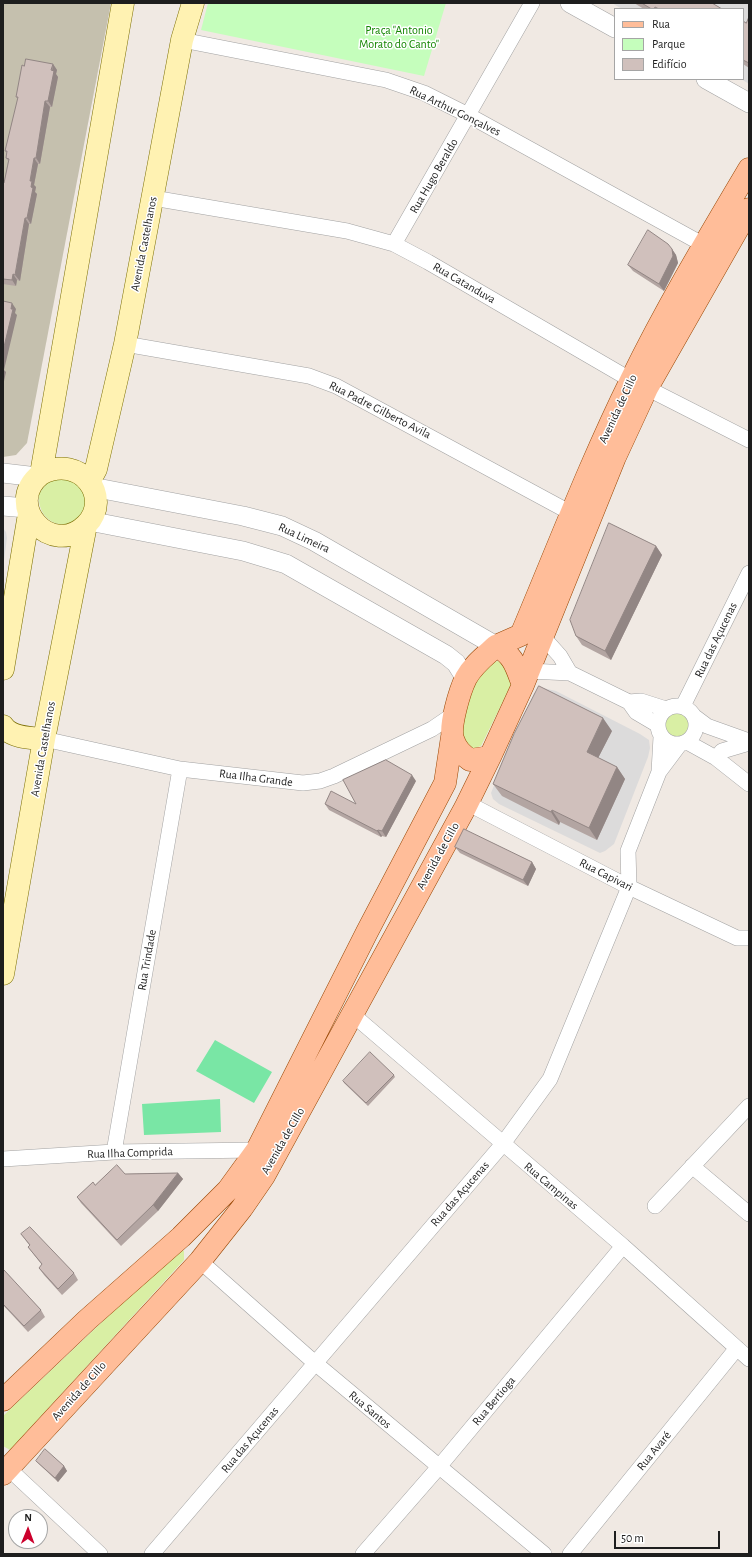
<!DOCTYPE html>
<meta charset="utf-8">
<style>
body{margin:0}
#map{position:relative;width:752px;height:1557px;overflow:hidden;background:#f0e9e3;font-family:"Alegreya Sans",sans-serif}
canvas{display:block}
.frame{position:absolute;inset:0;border:4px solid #1e1e1e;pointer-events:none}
.legend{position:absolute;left:614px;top:8px;width:130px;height:72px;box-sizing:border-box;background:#fff;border:1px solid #a5a5a5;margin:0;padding:5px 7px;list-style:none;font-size:12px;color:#1e1e1e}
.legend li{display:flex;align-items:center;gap:8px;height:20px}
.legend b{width:20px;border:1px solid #a5a5a5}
.north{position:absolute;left:8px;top:1509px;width:40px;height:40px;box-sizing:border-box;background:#fff;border:1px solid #a5a5a5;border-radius:50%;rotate:1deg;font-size:11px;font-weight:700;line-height:16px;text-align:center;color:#1e1e1e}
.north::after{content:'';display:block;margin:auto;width:14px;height:18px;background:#cc002c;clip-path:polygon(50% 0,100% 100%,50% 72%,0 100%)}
.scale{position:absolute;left:614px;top:1531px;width:106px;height:18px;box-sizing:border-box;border:2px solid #1e1e1e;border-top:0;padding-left:5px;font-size:12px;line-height:14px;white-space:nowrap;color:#1e1e1e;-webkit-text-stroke:3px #fff;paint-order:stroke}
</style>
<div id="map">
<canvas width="752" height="1557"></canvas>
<div class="frame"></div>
<ul class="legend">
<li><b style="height:5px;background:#ffbd99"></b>Rua</li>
<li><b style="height:11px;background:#c5febc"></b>Parque</li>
<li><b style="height:11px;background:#d0c0bc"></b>Edifício</li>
</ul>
<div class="north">N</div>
<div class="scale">50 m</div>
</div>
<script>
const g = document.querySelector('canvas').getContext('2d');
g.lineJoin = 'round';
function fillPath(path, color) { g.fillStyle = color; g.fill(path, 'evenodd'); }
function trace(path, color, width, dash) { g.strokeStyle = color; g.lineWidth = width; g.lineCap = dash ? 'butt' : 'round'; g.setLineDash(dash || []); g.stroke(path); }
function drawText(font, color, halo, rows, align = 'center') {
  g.font = font + ' "Alegreya Sans",sans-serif'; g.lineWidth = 3; g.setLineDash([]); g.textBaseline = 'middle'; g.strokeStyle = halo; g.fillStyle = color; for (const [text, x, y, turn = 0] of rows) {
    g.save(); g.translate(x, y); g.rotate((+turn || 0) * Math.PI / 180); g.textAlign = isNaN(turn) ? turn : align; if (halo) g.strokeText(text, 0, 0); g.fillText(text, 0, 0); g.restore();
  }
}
const residential = new Path2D(`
 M612,3h137v81l-8,-5h2v-70h-121z
 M3,528l3,4 1,6 -4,30z
 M543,688l13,3 84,43 9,6 1,8 -2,9 -32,82 -2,5 -9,7 -5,2 -101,-49 -6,-5 -2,-6 2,-5 41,-95z`);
const construction = new Path2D(`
 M3,3h108l-84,440 -11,12 -13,2z`);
const grass = new Path2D(`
 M65,476l19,14c1,5 3,12 1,16 -10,31 -49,20 -46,-12l10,-14z
 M498,661l11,4 3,18 -31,63 -8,3 -11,-5c0,-7 -2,-15 -2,-22 2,-18 18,-58 38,-61z
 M663 725a14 14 0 1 1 28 0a14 14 0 1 1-28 0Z
 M179,1249l5,2v9l-174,190 -7,-4v-30z`);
const park = new Path2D(`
 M208,3h238l-22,73 -223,-46z`);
const pitch = new Path2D(`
 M215,1040l57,32 -18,31 -58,-32z
 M220,1099l1,33 -77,3 -2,-31z`);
const minor = new Path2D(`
 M182,40l204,40 38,13 44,22 236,130
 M153,198l194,33 47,13 34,18 203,118 118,60
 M394,244l138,-241
 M125,344l184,32 27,10 235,127
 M543,637l17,19 10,17
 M529,671l41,2 59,29 12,-1 25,8
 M629,702l7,10 22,13
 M658 725a19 19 0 1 1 38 0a19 19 0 1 1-38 0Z
 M683,706l66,-133
 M695,717l12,9 42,15
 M661,737l-2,35 21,-28
 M44,739l136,30 123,14 17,-2 14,-5 98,-47 22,-15
 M687,742l29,16 33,26
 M716,758l6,-7 27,-8
 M467,803l162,84 108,51h12
 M352,1014l271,232 126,113
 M114,1152l66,-383
 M3,1159l111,-7 143,-2
 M692,1166l57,48
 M655,1206l94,-100
 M200,1261l115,102 229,191
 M8,1468l92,86
 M152,1554l350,-409 48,-66 79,-192 -1,-36 31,-79
 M363,1554l75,-86 185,-222
 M570,1554l167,-206`);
const tertiary = new Path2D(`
 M570,3l45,25
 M706,79l43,24
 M3,473l34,4
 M92,487l151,29 39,10 32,15 182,105
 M3,506l24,2
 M89,521l154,30 43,13 160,91 10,8 10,16`);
const secondary = new Path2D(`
 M41,474c40,-21 72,24 45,51 -34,34 -84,-20 -45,-51l82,-471
 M89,482l7,-13 29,-125 57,-304 11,-37
 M3,669l26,-155
 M3,726c8,12 28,12 41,13
 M3,974l41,-235 42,-214`);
const primary = new Path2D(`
 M496,646l25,-11c36,-85 69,-172 110,-255 35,-72 77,-142 118,-211
 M523,685c-7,-18 -9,-30 -27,-39 -11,10 -23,19 -30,32 -6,12 -17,48 -13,61 3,10 9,15 17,21l20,-3 33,-72 92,-228 32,-69 102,-179
 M3,1400l84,-80 94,-83 47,-47 29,-40 110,-218 78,-149 7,-46
 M3,1474l197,-213 42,-53 22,-32 201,-368 25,-51`);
const wall = new Path2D(`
 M634,3h78l10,6h-78z
 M749,17v51l-6,-4v-43l3,2z
 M53,64l4,6 -1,4 2,3 -6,30h-2l-10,57h-2l-4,21 2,2 -1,5 2,2 -6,30h-2l-9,57 -3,-1 -1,6 -13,-2v-101h1l4,-22 -2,-3 1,-5 -2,-2 13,-52 -2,-2 8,-31z
 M672,249l4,6 2,8 -14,28 -31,-20 -5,-6z
 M656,546l6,9 -51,105 -29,-15 -6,-9z
 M612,731l-14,27 19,9 8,12 -28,61 -37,-18 -1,3 -57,-29 -9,-12z
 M416,781l-30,56 -4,-1 -1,1 -52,-27 -4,-6h31z
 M455,847l77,15 4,7 -8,17 -68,-33z
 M394,1075l1,2 -27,29 -24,-23 -1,-2z
 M178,1173l5,6 -25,32 -37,35 -40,-43 -4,-6 18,-12 30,-11z
 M21,1234l53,39 4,7 -16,15 -18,-20 -5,-7 3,-3 -14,-18 2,-1z
 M3,1270l38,40 4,7 -17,15 -25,-27z
 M36,1461l28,5 3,5 -9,11 -18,-17z`);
const shadedWall = new Path2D(`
 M53,64l4,6 -1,4 2,3 -6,30 -4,-6z
 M45,101l5,6 -10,57 -4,-6z
 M34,158l4,6 -4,21 2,2 -1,5 2,2 -6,30 -4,-6 4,-31 -1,-6z
 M25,218l4,6 -9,57 -5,-6z
 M672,249l4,6 2,8 -14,28 -5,-7z
 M13,274l4,6 -1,6 -4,-6z
 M12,303l4,6 -1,4 2,2 -13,55 2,2 -3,14v-35z
 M656,546l6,9 -51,105 -6,-9z
 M603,718l9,13 -17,33 -8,-12z
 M617,767l8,12 -28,61 -8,-12z
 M412,775l4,6 -30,56 -4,-6z
 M552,810l8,12 -1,3 -8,-13z
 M378,830l4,6 -1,1 -4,-6z
 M532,862l4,7 -8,17 -5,-6z
 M178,1173l5,6 -25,32 -5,-6z
 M64,1466l3,5 -9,11 -3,-4z`);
const building = new Path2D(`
 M642,3h70l10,6h-63l-4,-2 -1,2h-2z
 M749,17v46l-6,-3v-39l3,2z
 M26,59l27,5 -2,6 3,1 -6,30h-3l-9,57h-2l-4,23h2l-1,6 2,1 -6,30h-2l-10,57 -2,-1 -1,6 -9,-1v-96h1l5,-24 -3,-1 1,-7h-2l13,-54h-2l6,-32 2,1z
 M648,230l20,14 4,5 1,7 -14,28 -31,-19z
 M3,301l9,2 -1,6h2l-10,42z
 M609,523l47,23 -51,105 -29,-15 -6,-16z
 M539,686l64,32 -16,34 30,15 -28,61 -37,-18 -1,2 -58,-28 21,-50z
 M386,760l26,15 -30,56 -4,-1 -1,1 -52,-27 6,-13 25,13 -13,-24z
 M464,829l68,33 -9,18 -68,-33z
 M370,1052l24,23 -28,28 -23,-22z
 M117,1165l8,9 53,-1 -25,32 -36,35 -40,-43 16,-15 2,3z
 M30,1227l44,46 -16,16 -19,-21 3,-4 -14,-17 2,-2 -9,-11z
 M3,1270h1l37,40 -17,16 -21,-22z
 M45,1449l19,17 -9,12 -19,-17z`);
const parkNames = [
 ["Praça \"Antonio",399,30],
 ["Morato do Canto\"",399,44]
];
const streetNames = [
 ["Rua Arthur Gonçalves",455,111,26],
 ["Rua Hugo Beraldo",434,176,-60],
 ["Avenida Castelhanos",144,244,-79],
 ["Rua Catanduva",464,283,30],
 ["Avenida de Cillo",618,409,-65],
 ["Rua Padre Gilberto Avila",380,410,27],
 ["Rua Limeira",304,538,25],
 ["Rua das Açucenas",716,640,-64],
 ["Avenida Castelhanos",43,749,-80],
 ["Rua Ilha Grande",256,778,7],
 ["Avenida de Cillo",438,856,-61],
 ["Rua Capivari",606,875,27],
 ["Rua Trindade",147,960,-80],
 ["Avenida de Cillo",283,1141,-60],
 ["Rua Ilha Comprida",130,1153,-2],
 ["Rua Campinas",551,1186,40],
 ["Rua das Açucenas",460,1194,-49],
 ["Avenida de Cillo",79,1391,-48],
 ["Rua Bertioga",494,1401,-50],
 ["Rua Santos",370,1410,40],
 ["Rua das Açucenas",250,1440,-50],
 ["Rua Avaré",654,1451,-51]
];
fillPath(residential, '#dcdbdb');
fillPath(construction, '#c5c0ae');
fillPath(grass, '#d9efa4');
fillPath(park, '#c5febc');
fillPath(pitch, '#79e6a5');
trace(minor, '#a2a2a2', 16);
trace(tertiary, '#a2a2a2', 20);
trace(secondary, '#7a6d00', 23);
trace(primary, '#984500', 23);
trace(minor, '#fff', 15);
trace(tertiary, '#fff', 19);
trace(secondary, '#fff2b2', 22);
trace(primary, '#ffbd99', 22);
fillPath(wall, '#b3a5a2');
fillPath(shadedWall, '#928684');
fillPath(building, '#d0c0bc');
trace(building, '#928684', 1);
drawText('12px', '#138601', '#fff', parkNames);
drawText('12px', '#1e1e1e', '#fff', streetNames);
</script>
